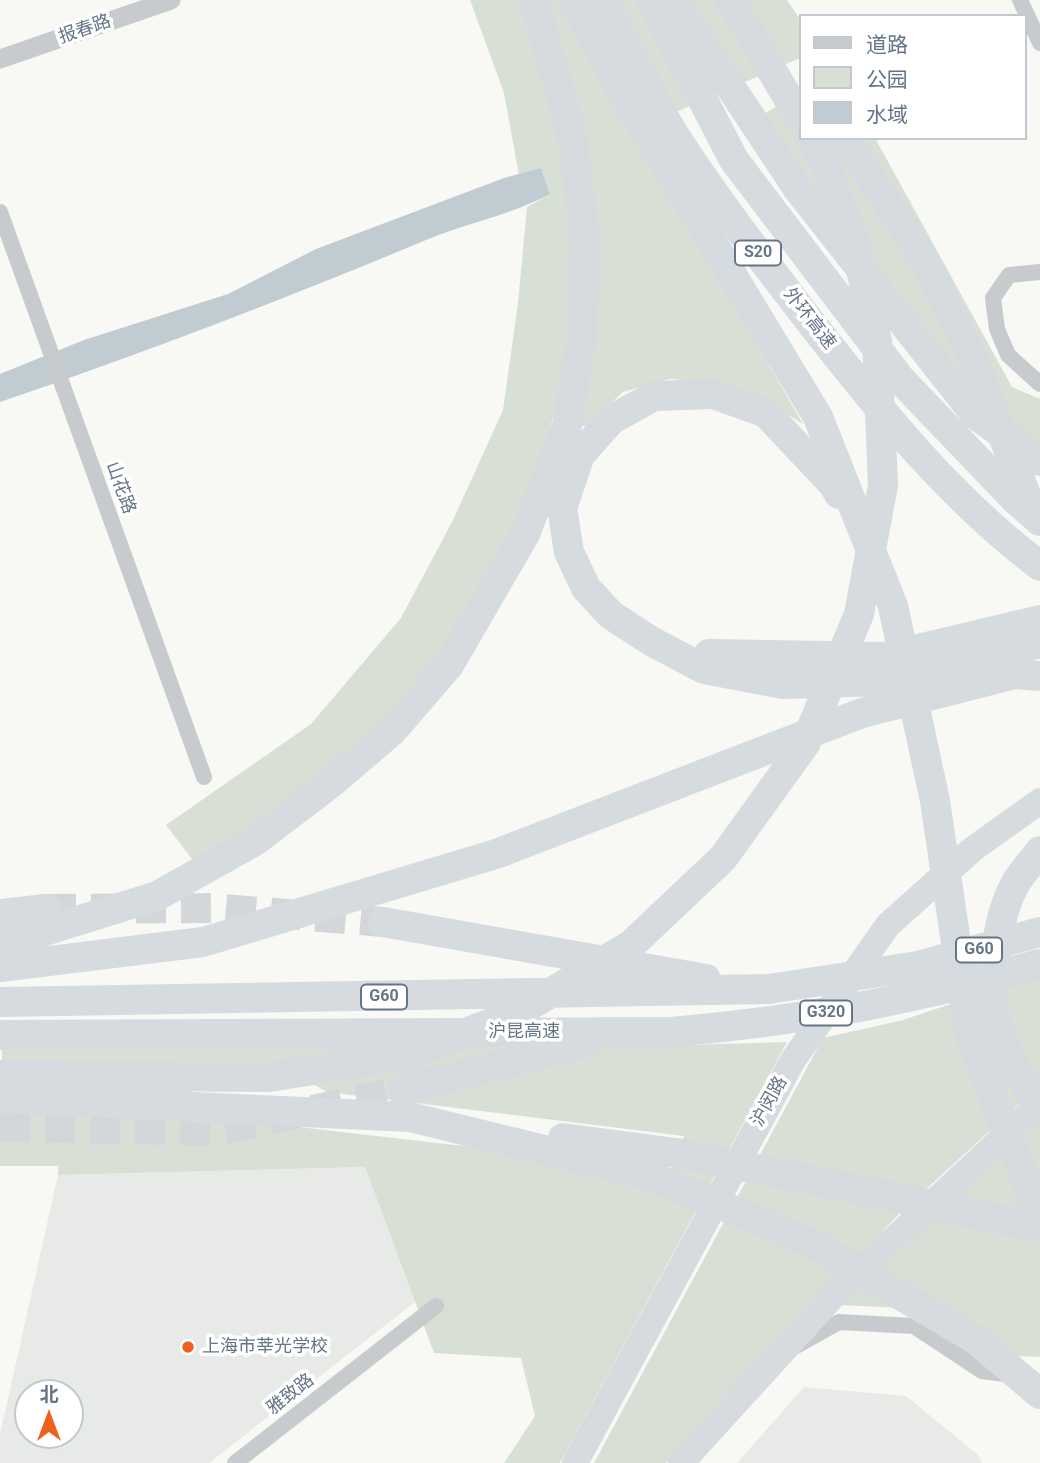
<!DOCTYPE html>
<meta charset="utf-8">
<style>
body{margin:0}
#map{position:relative;width:1040px;height:1463px;overflow:hidden;background:#f8f8f5;font-family:Roboto,"Noto Sans SC",sans-serif}
canvas{display:block}
.legend{position:absolute;left:799px;top:14px;width:228px;height:126px;box-sizing:border-box;background:#fff;border:2px solid #c1c8cf;margin:0;padding:9px 12px;list-style:none;font-size:21px;color:#657588}
.legend li{display:flex;align-items:center;gap:14px;height:35px}
.legend b{width:35px;border:2px solid #c1c8cf}
.north{position:absolute;left:14px;top:1379px;width:70px;height:70px;box-sizing:border-box;background:#fff;border:2px solid #c1c8cf;border-radius:50%;rotate:0deg;font-size:19px;font-weight:700;line-height:28px;text-align:center;color:#657588}
.north::after{content:'';display:block;margin:auto;width:24px;height:32px;background:#ef611e;clip-path:polygon(50% 0,100% 100%,50% 72%,0 100%)}
</style>
<div id="map">
<canvas width="1040" height="1463"></canvas>
<ul class="legend">
<li><b style="height:9px;background:#c7cbce"></b>道路</li>
<li><b style="height:19px;background:#d8e0d5"></b>公园</li>
<li><b style="height:19px;background:#c1ccd2"></b>水域</li>
</ul>
<div class="north">北</div>
</div>
<script>
const g = document.querySelector('canvas').getContext('2d');
g.lineJoin = 'round';
function fillPath(path, color) { g.fillStyle = color; g.fill(path, 'evenodd'); }
function trace(path, color, width, dash) { g.strokeStyle = color; g.lineWidth = width; g.lineCap = dash ? 'butt' : 'round'; g.setLineDash(dash || []); g.stroke(path); }
function drawText(font, color, halo, rows, align = 'center') {
  g.font = font + ' Roboto,"Noto Sans SC",sans-serif'; g.lineWidth = 7; g.setLineDash([]); g.textBaseline = 'middle'; g.strokeStyle = halo; g.fillStyle = color; for (const [text, x, y, turn = 0] of rows) {
    g.save(); g.translate(x, y); g.rotate((+turn || 0) * Math.PI / 180); g.textAlign = isNaN(turn) ? turn : align; if (halo) g.strokeText(text, 0, 0); g.fillText(text, 0, 0); g.restore();
  }
}
const built = new Path2D(`
 M365,1167l50,135 -206,161h-209v-29l58,-259zM28,1393h42v42h-42z
 M804,1387l102,9 72,59 4,8h-245z`);
const green = new Path2D(`
 M470,0h317l13,19v39l-167,73 170,293 -38,-24 -46,-18 -50,-3 -46,13 -36,34h-14l20,-95 3,-106 -7,-77 -24,9c37,203 -47,443 -195,586 -51,49 -115,84 -175,120l-29,-38 145,-101 90,-106 52,-98 50,-110 15,-107 9,-96 23,-13 -9,-26 -22,7 -15,-82z
 M800,93v45h75l137,249 28,12v54l-78,-66 -200,-272z
 M1040,974v111l-140,128 -234,250h-72l229,-425 80,-18z
 M787,1042l-227,421h-56l31,-47 -14,-58 -87,-5 -69,-186 -307,8v-9h-58v-56l229,9 278,32 153,43 24,-58 -357,-44 -49,-27 -276,1v-17l620,-2z
 M1040,1118v239l-28,-1 -106,-48 -69,-3z`);
const water = new Path2D(`
 M541,168l9,26c-39,21 -83,29 -124,46 -141,59 -282,113 -426,162v-28l84,-34 144,-46 88,-45 188,-71z`);
const motorwayTunnel = new Path2D(`
 M46,909l166,-1 171,14
 M0,1127l219,4 183,-41`);
const minor = new Path2D(`
 M1020,0l20,43
 M0,212l204,565
 M1040,272l-31,3 -16,23 4,31 11,26 32,29
 M796,1346l43,-24 75,4 68,45 31,4
 M235,1463l201,-157`);
const tertiary = new Path2D(`
 M0,59l171,-59`);
const trunk = new Path2D(`
 M575,1463l218,-403 95,-135 85,-76 67,-48
 M681,1463l155,-170 204,-190`);
const motorway = new Path2D(`
 M573,0l55,103 190,314 75,189 42,195 35,236 70,181
 M603,0c24,45 45,93 72,136 42,65 90,127 137,188 69,88 138,174 228,242
 M651,0l83,160 167,220 115,120 24,21
 M673,0l125,189 177,225 65,47
 M730,0l70,118
 M845,138l80,123 47,95 60,154
 M839,494l-6,-10 -67,-71 -53,-19 -59,2 -43,24 -31,35 -18,53 7,44 17,36 25,27 40,26 53,28 79,15 101,-3
 M709,654l175,3 156,-37
 M891,680l149,-37
 M1040,851c-8,11 -19,22 -26,35 -17,33 -28,107 -15,143 9,27 23,54 41,76
 M0,914l46,-5
 M383,922l323,57
 M0,941l19,-2 138,-43 98,-55 76,-58 62,-53 56,-65 76,-131 42,-108 15,-92 3,-94 -12,-100 -39,-140
 M0,967l203,-25 293,-88 366,-141 153,-39 25,2
 M0,1002l769,-13 149,-23 122,-34
 M0,1035l671,-3c129,-11 244,-32 369,-68
 M0,1075l269,2 140,-22 108,-42 114,-68 92,-87 82,-114 54,-130 24,-129 -6,-144 -22,-98 -28,-75 -16,-30
 M402,1090l183,-47
 M0,1098l410,19 240,59 162,67 163,96 65,55
 M563,1138l120,16 357,73`);
const markers = [
 [188,1347,7,"#ef611e"]
];
const shields = [
 [758,253,46],
 [979,950,46],
 [384,997,46],
 [826,1013,52]
];
const shieldNames = [
 ["S20",758,253],
 ["G60",979,950],
 ["G60",384,997],
 ["G320",826,1013]
];
const streetNames = [
 ["报春路",85,30,-19],
 ["外环高速",809,319,52],
 ["山花路",120,488,70],
 ["沪昆高速",524,1032],
 ["沪闵路",770,1102,-61],
 ["雅致路",291,1395,-38]
];
const poiNames = [
 ["上海市莘光学校",202,1347]
];
fillPath(built, '#e8eae8');
fillPath(green, '#d8e0d5');
fillPath(water, '#c1ccd2');
trace(motorwayTunnel, '#d3d7da', 30, [30, 15]);
trace(minor, '#c7cbce', 16);
trace(tertiary, '#c7cbce', 19);
trace(trunk, '#d6dbe0', 26);
trace(motorway, '#d6dbe0', 30);
for (const [x, y, r, color] of markers) { const dot = new Path2D(); dot.arc(x, y, r, 0, 2 * Math.PI); g.fillStyle = color; g.fill(dot); trace(dot, '#fff', 2.5); }
for (const [x, y, w] of shields) { const box = new Path2D(); box.roundRect(x - w / 2, y - 12.5, w, 25, 5); g.fillStyle = '#fff'; g.fill(box); trace(box, '#657588', 2); }
drawText('bold 16px', '#657588', null, shieldNames);
drawText('18px', '#657588', '#fff', streetNames);
drawText('18px', '#657588', '#fff', poiNames, 'left');
</script>
